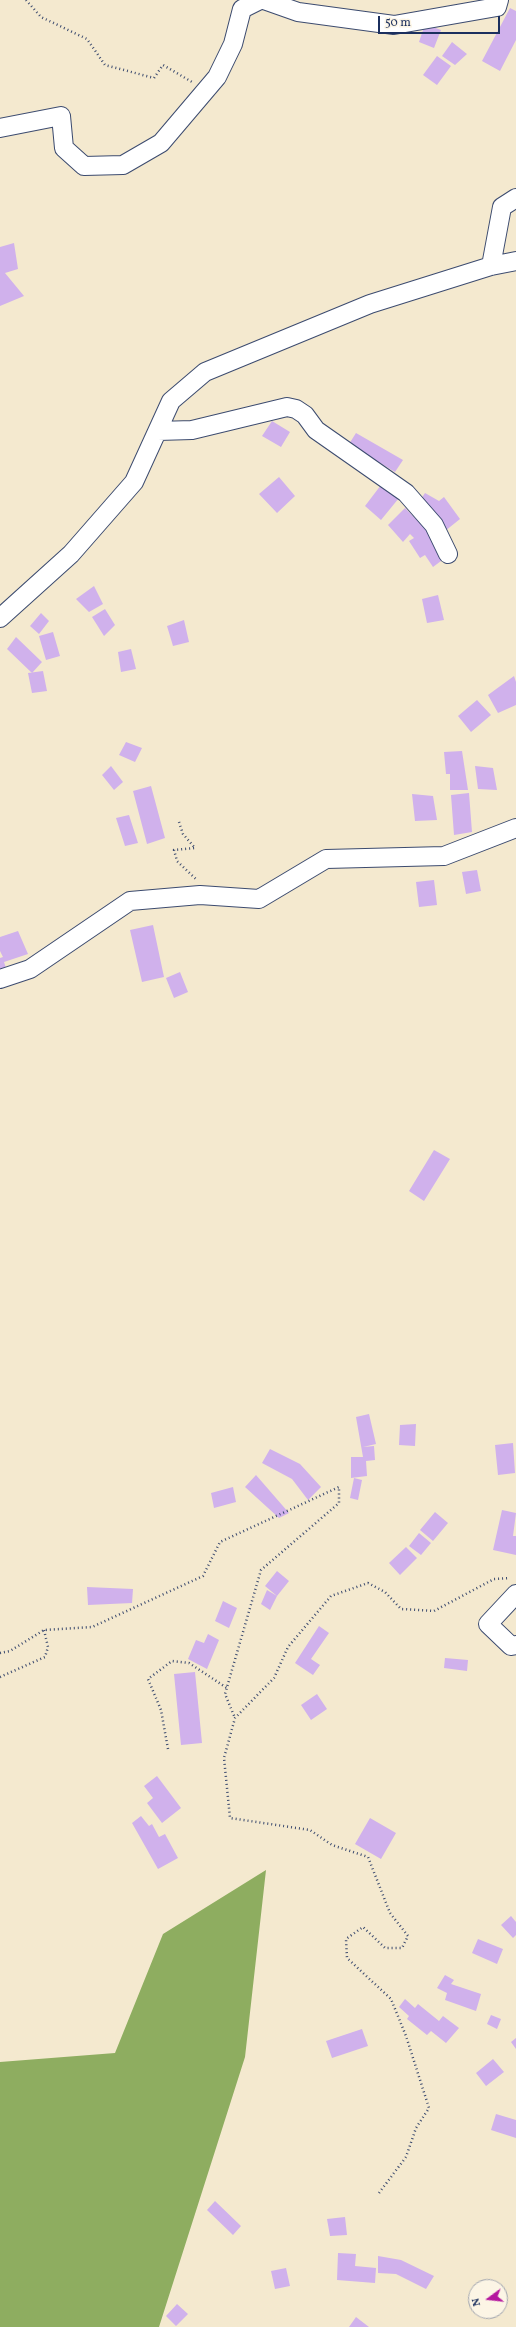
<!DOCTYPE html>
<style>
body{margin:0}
#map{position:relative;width:516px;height:2327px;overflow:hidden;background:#f4e9cf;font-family:Vollkorn,serif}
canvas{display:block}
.north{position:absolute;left:468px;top:2279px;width:40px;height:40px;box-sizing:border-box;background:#fcf5e5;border:1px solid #a2a6af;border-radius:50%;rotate:255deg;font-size:11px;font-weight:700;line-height:16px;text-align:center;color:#1b2f5e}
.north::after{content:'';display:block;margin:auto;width:14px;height:18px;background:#b5179e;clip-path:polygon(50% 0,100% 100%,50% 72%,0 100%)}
.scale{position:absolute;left:378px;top:16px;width:122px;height:18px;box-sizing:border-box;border:2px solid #1b2f5e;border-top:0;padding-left:5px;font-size:12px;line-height:14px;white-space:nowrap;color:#1b2f5e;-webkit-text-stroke:3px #fcf5e5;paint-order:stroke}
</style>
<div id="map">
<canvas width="516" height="2327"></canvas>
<div class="north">N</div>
<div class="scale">50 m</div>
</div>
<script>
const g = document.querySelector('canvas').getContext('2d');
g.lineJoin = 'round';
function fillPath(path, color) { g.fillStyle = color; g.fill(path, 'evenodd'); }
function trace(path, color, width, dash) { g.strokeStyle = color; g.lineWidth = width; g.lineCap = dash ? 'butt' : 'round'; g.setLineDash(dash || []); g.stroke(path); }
const forest = new Path2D(`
 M266,1870l-21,187 -86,270h-159v-265l115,-9 48,-119z`);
const building = new Path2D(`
 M510,8l6,3v29l-16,31 -18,-10z
 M425,24l16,6 -7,18 -15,-6z
 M452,42l15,12 -12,11 -13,-9z
 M437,56l14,10 -14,19 -14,-10z
 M14,243l4,26 -13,4 19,23 -24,10v-59z
 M272,421l18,11 -9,15 -19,-11z
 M356,433l47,27 -8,12 -46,-28z
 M279,477l16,19 -18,17 -18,-19z
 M381,485l18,13 -18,22 -16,-14z
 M425,493l14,8 5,-4 16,22 -15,12 -26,-29z
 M405,508l21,21 19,29 -12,9 -8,-12 -5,3 -11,-17 5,-3 -4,-4 -7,8 -15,-17z
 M94,586l9,18 -14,8 -13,-13z
 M438,595l6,25 -17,3 -5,-24z
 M105,609l10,16 -11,11 -12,-19z
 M41,613l8,8 -10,13 -9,-8z
 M184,620l5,22 -16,4 -6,-20z
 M53,632l7,24 -14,4 -7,-24z
 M16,637l26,25 -10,11 -25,-24z
 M131,649l5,20 -15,3 -3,-20z
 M43,671l4,20 -15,2 -4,-20z
 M514,676l2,6v23l-18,8 -10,-18z
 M477,700l14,15 -20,17 -13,-16z
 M126,742l16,6 -7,14 -16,-7z
 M462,751l6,39h-18v-16h-4l-2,-22z
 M111,766l12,16 -9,8 -12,-15z
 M475,766l18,2 4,22 -19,-1z
 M151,786l14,52 -18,6 -14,-53z
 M469,793l3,39 -18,3 -3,-40z
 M412,794l21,2 4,24 -22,1z
 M129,815l9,28 -13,3 -9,-28z
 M477,870l4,21 -15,3 -4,-22z
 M434,880l3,25 -18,2 -3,-25z
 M153,925l11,52 -22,5 -12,-52z
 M18,931l10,23 -24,8 2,6 -6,3v-13l3,-1 -3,-6v-14z
 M180,972l8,20 -14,6 -8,-20z
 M434,1150l16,9 -26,42 -15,-10z
 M369,1414l7,30 -13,3 11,-1 1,14 -9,1 1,15 -16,2v-21h12l-7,-40z
 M416,1424l-1,22 -16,-1 1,-20z
 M513,1443l2,30 -17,2 -3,-30z
 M270,1449l30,15 21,23 -13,13 -16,-21 -30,-16z
 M256,1475l33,38 -10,5 -34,-31z
 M354,1478l8,2 -4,20 -8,-2z
 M233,1487l3,15 -22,6 -3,-15z
 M502,1510l14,3 -3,23h3v19l-23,-5z
 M435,1512l13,11 -15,18 -13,-11z
 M419,1533l12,10 -10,12 -12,-9z
 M406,1547l11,11 -17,17 -11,-12z
 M277,1571l12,10 -12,15 -12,-10z
 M87,1587l46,2 -1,14 -44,2z
 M267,1590l10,6 -7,14 -9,-6z
 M223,1601l14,7 -8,20 -14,-7z
 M319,1626l10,7 -18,26 9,6 -7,10 -18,-12z
 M208,1634l11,6 -12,29 -19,-10 8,-19 8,3z
 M445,1658l23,2 -1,11 -23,-3z
 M195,1672l7,71 -21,2 -7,-71z
 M317,1694l10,15 -16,11 -10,-15z
 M157,1776l24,32 -19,15 -15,-20 6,-5 -9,-12z
 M141,1816l8,10 3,-2 7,13 6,-3 13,24 -20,11 -26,-46z
 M370,1818l26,15 -15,26 -26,-15z
 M511,1916l5,6v13l-3,3 -12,-13z
 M478,1939l25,10 -6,15 -25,-11z
 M445,1975l9,5 -3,4 30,10 -5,17 -31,-11 2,-7 -10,-5z
 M405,1999l10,9 3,-4 21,17 4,-5 16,12 -13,15 -15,-12 -4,4 -20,-16 2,-3 -10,-9z
 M491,2015l10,4 -4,10 -10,-5z
 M362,2029l6,17 -36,12 -6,-17z
 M516,2038v11l-5,-7z
 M493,2059l11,13 -18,14 -10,-13z
 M496,2114l20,6v18l-25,-8z
 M215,2201l26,25 -8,9 -26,-25z
 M345,2217l2,18 -17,1 -3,-17z
 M338,2253l18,1 -1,12 21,2 -1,15 -38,-3z
 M378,2256l23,4 33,16 -8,13 -30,-15 -18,-1z
 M286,2268l4,18 -15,3 -4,-18z
 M177,2304l11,10 -12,12 -10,-10z
 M356,2317l13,10h-20z`);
const path = new Path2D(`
 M26,0l15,17 46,22 18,26 49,13 9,-13 29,17
 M179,822l4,12 12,14 -21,2 3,11 19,18
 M0,1653l10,-2 34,-21 48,-3 111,-51 17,-34 119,-55v16l-78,67 -36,124 10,24
 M0,1677l45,-20 3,-10 -4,-17
 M168,1749l-7,-39 -13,-31 24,-18 17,2 38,25
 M379,2193l27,-36 10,-29 13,-20 -23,-72 -15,-37 -44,-41 -1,-19 17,-12 22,21h17l6,-12 -18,-23 -22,-56 -36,-12 -22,-15 -80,-12 -6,-60 11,-40 39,-40 14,-31 43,-51 37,-13 17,9 16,17 33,2 60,-32 16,-1`);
const street = new Path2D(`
 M264,0l34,12 96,13 103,-18 2,-7
 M0,128l61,-12 3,32 20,18 39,-1 38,-22 56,-66 16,-33 9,-35 18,-9
 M491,266l11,-59 14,-9
 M158,431l34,-1 95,-23 9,2 9,6 11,15 90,63 28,32 14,29
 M0,618l71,-64 63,-72 37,-81 34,-29 165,-68 121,-38 25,-5
 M0,979l30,-10 100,-68 70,-6 59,4 67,-40 118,-3 72,-28
 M516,1594l-28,30 23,22 5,-1`);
fillPath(forest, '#8ead60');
fillPath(building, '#d0b1ec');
trace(street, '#3c4b6f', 20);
trace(path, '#3c4b6f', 2.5, [1, 3]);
trace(street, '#fff', 18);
</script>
